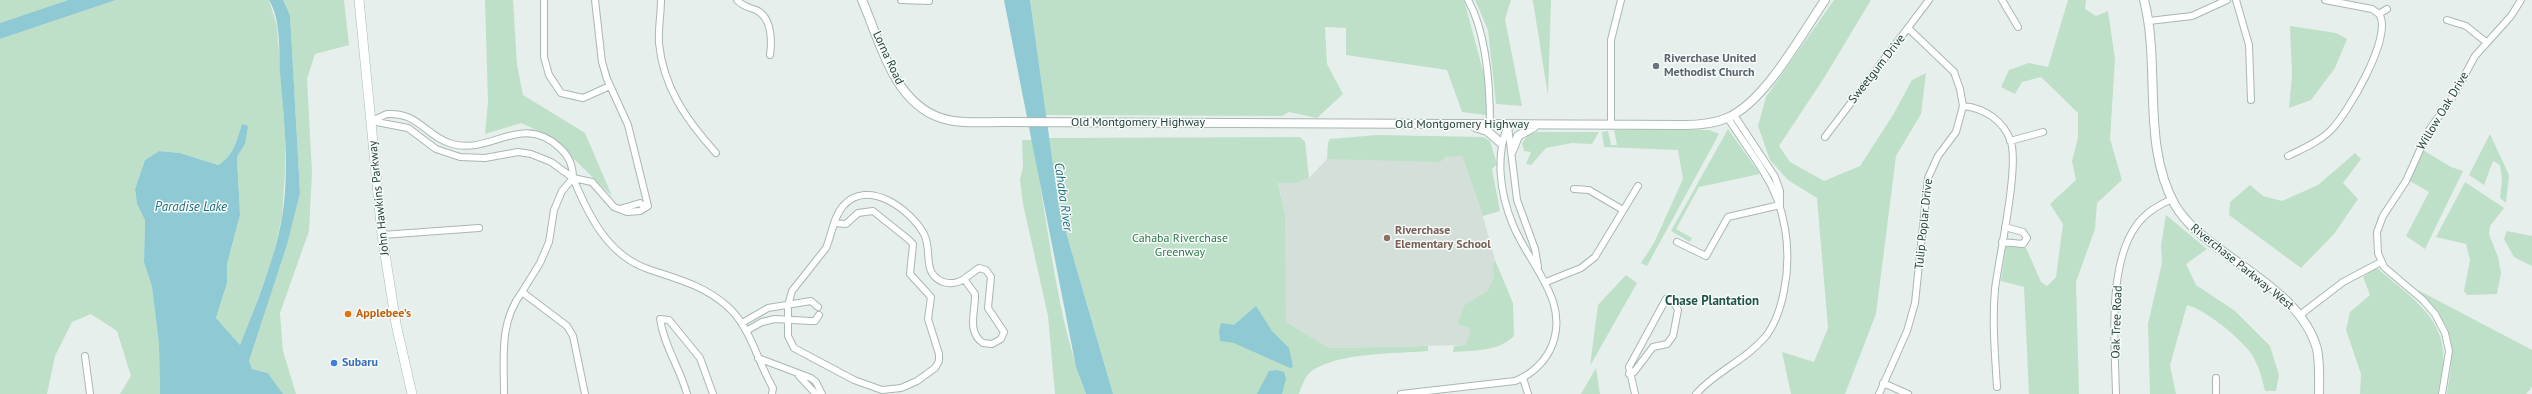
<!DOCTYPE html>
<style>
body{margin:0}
canvas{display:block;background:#e6efeb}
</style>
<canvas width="2532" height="394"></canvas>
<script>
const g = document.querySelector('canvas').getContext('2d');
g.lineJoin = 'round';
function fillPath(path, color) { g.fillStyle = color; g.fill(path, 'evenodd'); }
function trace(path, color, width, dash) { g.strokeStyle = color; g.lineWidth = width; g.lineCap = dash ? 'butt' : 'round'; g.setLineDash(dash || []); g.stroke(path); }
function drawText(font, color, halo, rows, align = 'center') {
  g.font = font + ' "PT Sans",sans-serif'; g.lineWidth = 3; g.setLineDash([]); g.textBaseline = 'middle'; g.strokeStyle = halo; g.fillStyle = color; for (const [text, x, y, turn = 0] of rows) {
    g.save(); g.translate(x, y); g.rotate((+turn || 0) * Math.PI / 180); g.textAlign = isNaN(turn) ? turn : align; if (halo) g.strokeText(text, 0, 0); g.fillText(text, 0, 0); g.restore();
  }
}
const built = new Path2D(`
 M1462,156l21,60 12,44 -3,5 2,12 -7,14 -22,13 -8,20 11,4 2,5 -5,12 -136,3 -44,-26v-108l-7,-32 19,1 12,-5 18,-19z`);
const green = new Path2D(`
 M0,0h68l-68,23z
 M116,0h153l8,26 8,106v39l-3,46 -11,47 -31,81 -24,-27 11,-35v-19l13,-49 -3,-58 8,-13 -3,-20c-5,16 -9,33 -24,41l-38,-12 -21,-2 -14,9 -10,29 2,15 8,15 -1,43 8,25 7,57 1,50h-40l11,-18 -14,-45 -26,-17 -19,8 -17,34 -8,38h-47v-355z
 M283,0h61l5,45 -34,9 -8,25 5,93 -3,59 -29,82 3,38 13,43h-13l-15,-21 -16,-4 -3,-8 38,-116 13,-52 -10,-178z
 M485,0h28l4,65 6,30 62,38 27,63 -62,-60 -29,-13 -36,11 3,-32z
 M1030,0h434l22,82v33l-24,-3 -15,-42 -101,-15v-27l-21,-1 2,37 16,30 -26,24 -28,-6 -7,4 -236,-1z
 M1475,0h36l-6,19 17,87 -26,-2 -8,-74z
 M1532,0h19l-3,96 -15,-95z
 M1834,0h37l-47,78 -45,68 11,16 34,19 36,-15 33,-51 19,-35 14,-7 -5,41 -25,42 -20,158 -31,80h-54l-9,-42 32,10 14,-34 -11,-130 -29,-18 -18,-20 -12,-34 8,-29z
 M2068,0h18l-1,9 11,7 12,-5 7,48 -5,80 12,41 -25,23 -2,26 -19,53 3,112h-50l-5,-107 -23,-6 5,-35 20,2 15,34 6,4 9,-9 7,-53 -13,-20 26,-24 -4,-19 6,-23v-25l-37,-36 -19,5 -7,12 -14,-7 8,-17 20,-7 19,4z
 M2290,26l46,7 11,6 -12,29 -24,32 -22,8 3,-33z
 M1728,129l32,45 -61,13 -23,42 16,9 -2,4 -19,-11z
 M1614,130h95l10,4 -72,132 -6,-3 13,-20 29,-64 -5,-29 -74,-3 -2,-15 6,-1 3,14h6z
 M1537,132h62l-7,12 -20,-1 -26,5 -15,17 -5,-1 5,-12 -7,-1 -2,-8 7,-9z
 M2490,134l19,41 -3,28 -6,-5 2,-18 -2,-15 -7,-4 -9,24 -15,-10z
 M1377,135l106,2 7,4 7,23 -5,5 8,42 -17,5 -21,-60 -17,1 -5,5 -113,-3 1,-16 2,-4z
 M1300,137l5,5 4,36 -12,5h-19l7,31 1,108 43,26 99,-2v5c-35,3 -85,1 -115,19 -7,4 -12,17 -14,24h-186l-54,-186 -10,-70z
 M1022,140h10c17,84 23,174 54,254h-31l-7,-78 -25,-112 -3,-24 3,-14z
 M2423,150l28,17 12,4 -38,78 -19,-13 23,-44 -19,-11z
 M2355,153l6,6 -18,24 15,16 -24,35 -33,34 -72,-53 1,-13 20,-17 13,11 19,5 36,-16z
 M2465,182l39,26 -14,18 -1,8 9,23 3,16 -4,21 -30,1 -3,-4 6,-31 -4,-16 -30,-7z
 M2166,215l41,34 -21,15 10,21 39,26 35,35 9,29 -3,16h-11c-3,-15 -9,-34 -20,-45 -13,-14 -40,-36 -58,-41l-17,60 6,29h-26l-2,-70 14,-61 -1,-18z
 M2507,231l25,5v30l-18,-9 -10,-18z
 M1495,260l18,43 1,33c-16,16 -40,14 -61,16l1,-6 11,-1 5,-12 -2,-5 -11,-4 8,-20 22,-13 7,-14 -2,-12z
 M2377,268c28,25 70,49 66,93 0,11 -4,22 -5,33h-78l1,-20 -15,-44 4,-18 20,-17 -7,-18z
 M1626,275l11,8 -47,83 8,-61z
 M2418,290l114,60v37l-6,7h-79c9,-53 9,-63 -29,-104z
 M1596,368l4,26h-19z`);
const water = new Path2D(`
 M68,0h48l-116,39v-16z
 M269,0h14l7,15 10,178 -13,52 -38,116 3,8 16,4 15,21h-123l-1,-50 -7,-57 -8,-25 1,-42 -8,-16 -2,-15 10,-29 14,-9 21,2 38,12c15,-8 19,-25 24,-41l6,2 -3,18 -8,13 3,58 -13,49v19l-11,35 24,27c16,-41 34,-83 42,-127 8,-48 2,-98 -2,-146 -1,-23 1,-52 -11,-72z
 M1004,0h26l29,208 54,186h-27l-10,-27z
 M1256,306l16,25 17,17 4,19 -3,1 -56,-25 -14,-2 -1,-10 2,-8 13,2z
 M1276,370l8,2 2,7 -4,15h-25l12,-23z`);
const minor = new Path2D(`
 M544,0v57l5,18 12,18 22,5 27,-12
 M661,0c0,14 -3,29 -2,43 4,44 28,78 57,110
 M737,0c6,7 12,7 19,10 16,7 16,31 14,45
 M901,0l28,1
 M1468,0c19,34 22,87 22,125
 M2002,0l16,27
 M2236,0l13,45 2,55
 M2379,14l8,-5
 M2447,20l19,6 20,16
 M2149,21l43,-5 35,-16
 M1963,106c22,2 41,15 48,36 8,27 -12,115 -16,147 -3,32 0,66 2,98
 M387,114c32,-2 38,22 65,30 39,11 70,-32 108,4 9,8 13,18 13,30l-22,-16 -20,-8 -13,-2 -33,6 -25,-1 -24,-8 -28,-21 -37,-7z
 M1734,115l41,62 5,14v14
 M1611,125v-85l10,-40
 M1508,126l9,74 18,49 3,18
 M1825,137l104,-137
 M2010,141l33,-9
 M2288,156c14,-7 31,-14 42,-25 17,-16 64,-96 49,-117l-7,-5 -47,-9
 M573,178c15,36 34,77 75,91 29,10 55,16 79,37 24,21 30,55 46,82l-1,6
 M573,178l19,4 22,25 13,5 13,-1 8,-5 -20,-81 -21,-46 -5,-17 -7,-62
 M1574,189l15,1 34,20
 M620,209l20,-6 5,4
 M834,223l12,1 12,-11 15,-2 35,28 5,5 -3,30 21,23 -3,22 11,35v7l-4,7 -18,13 -16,7 -19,2 -28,-10 -60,-32 -6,-12v-30l4,-15 34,-43c6,-14 7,-30 17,-42 25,-28 67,3 81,28 9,17 -3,39 19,48 7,2 15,1 21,-3
 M382,235l97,-7
 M1677,242l29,14 22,-39 52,-12
 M2002,242l21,2 4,-6 -4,-6 -18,-5
 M979,268l7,2 5,7 -3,31 16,24 -3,7 -9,5 -9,-1c-17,-11 -7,-34 -8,-49l-11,-15z
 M1546,282l35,-14 14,-11 43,-71
 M522,292l18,-29 9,-21 5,-32 8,-19 11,-13
 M2300,315l43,-33 38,-20
 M742,323l26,-15 43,-7 7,6
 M746,331l16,-9 13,-3 35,2h5l4,-6
 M85,356l5,38
 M758,358l53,20 5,4 6,12
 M1629,374l5,-2 19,-25 14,-3 6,-8 5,-26 -3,-6 -9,-5 -37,68 6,27
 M799,376l17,18
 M1523,378l5,16
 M1883,383l25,11
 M504,394c0,-36 -5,-72 18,-102l45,34 6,10 12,58
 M687,394c-7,-26 -23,-48 -27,-75l9,1 31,38 13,36
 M1401,394l114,-13c15,-6 27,-16 35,-31 23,-47 -21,-85 -37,-125 -13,-31 -18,-69 -5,-100
 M1696,394c19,-22 50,-34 70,-58 10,-13 15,-30 18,-45 8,-40 2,-85 -21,-120 -11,-18 -24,-35 -35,-53
 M1879,394l28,-63 8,-28 13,-125 10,-22 18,-24 7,-26 -3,-17 -6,-17 -45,-43
 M2116,394c-1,-47 -9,-128 20,-168 9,-13 21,-20 36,-27
 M2216,394v-16
 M2442,394l7,-43 -4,-18 -10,-19 -12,-14 -39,-33 -6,-14 -1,-21 6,-16 23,-35 23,-51 25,-35 21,-39 36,-40 10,-16`);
const tertiary = new Path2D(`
 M862,0c18,41 31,102 79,118 18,6 41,4 60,4l684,3c14,0 28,-1 42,-7 38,-16 74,-83 98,-118
 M2144,0c17,65 -3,145 31,205 10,17 26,30 42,42 36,28 87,55 100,102 3,14 2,30 2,45
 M1475,127l12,4 14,12
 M1512,151l6,-15 16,-9`);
const secondary = new Path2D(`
 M359,0l23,235 14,89 16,70`);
const markers = [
 [1656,66,4,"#6b7280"],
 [1387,238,4,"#8d6e63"],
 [348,314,4,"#e8710a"],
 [334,363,4,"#3f7fe0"]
];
const streetNames = [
 ["Lorna Road",888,58,65],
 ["Sweetgum Drive",1877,69,-52],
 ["Willow Oak Drive",2443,111,-59],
 ["Old Montgomery Highway",1138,123],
 ["Old Montgomery Highway",1462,125],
 ["John Hawkins Parkway",379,198,-96],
 ["Tulip Poplar Drive",1924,224,-84],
 ["Riverchase Parkway West",2242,267,39],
 ["Oak Tree Road",2117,322,-88]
];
const worshipNames = [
 ["Riverchase United",1664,59],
 ["Methodist Church",1664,73]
];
const educationNames = [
 ["Riverchase",1395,231],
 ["Elementary School",1395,245]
];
const parkNames = [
 ["Cahaba Riverchase",1180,239],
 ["Greenway",1180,253]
];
const foodNames = [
 ["Applebee's",356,314]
];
const shopNames = [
 ["Subaru",342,363]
];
const waterNames = [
 ["Cahaba River",1063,197,82],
 ["Paradise Lake",191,207]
];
const neighbourhoodNames = [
 ["Chase Plantation",1712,301]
];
fillPath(built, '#d4dfda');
fillPath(green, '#bfe0c8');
fillPath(water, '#8ec9d4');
trace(minor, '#a8b8b2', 8);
trace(tertiary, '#a8b8b2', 10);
trace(secondary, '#a4bbb3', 10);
trace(minor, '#fff', 6);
trace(tertiary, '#fff', 8);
trace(secondary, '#fff', 9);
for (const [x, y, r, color] of markers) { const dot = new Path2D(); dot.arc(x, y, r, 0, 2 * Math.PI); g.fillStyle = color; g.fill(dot); trace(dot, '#f7fbf9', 1.5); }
drawText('12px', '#24423a', '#f7fbf9', streetNames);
drawText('bold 12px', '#5b616d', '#f7fbf9', worshipNames, 'left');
drawText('bold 12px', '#785e54', '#f7fbf9', educationNames, 'left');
drawText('12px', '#2d7a4b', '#f7fbf9', parkNames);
drawText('bold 12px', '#c56008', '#f7fbf9', foodNames, 'left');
drawText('bold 12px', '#366cbe', '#f7fbf9', shopNames, 'left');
drawText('italic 13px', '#1c6f80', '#f7fbf9', waterNames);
drawText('bold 13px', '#1f5548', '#f7fbf9', neighbourhoodNames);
</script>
